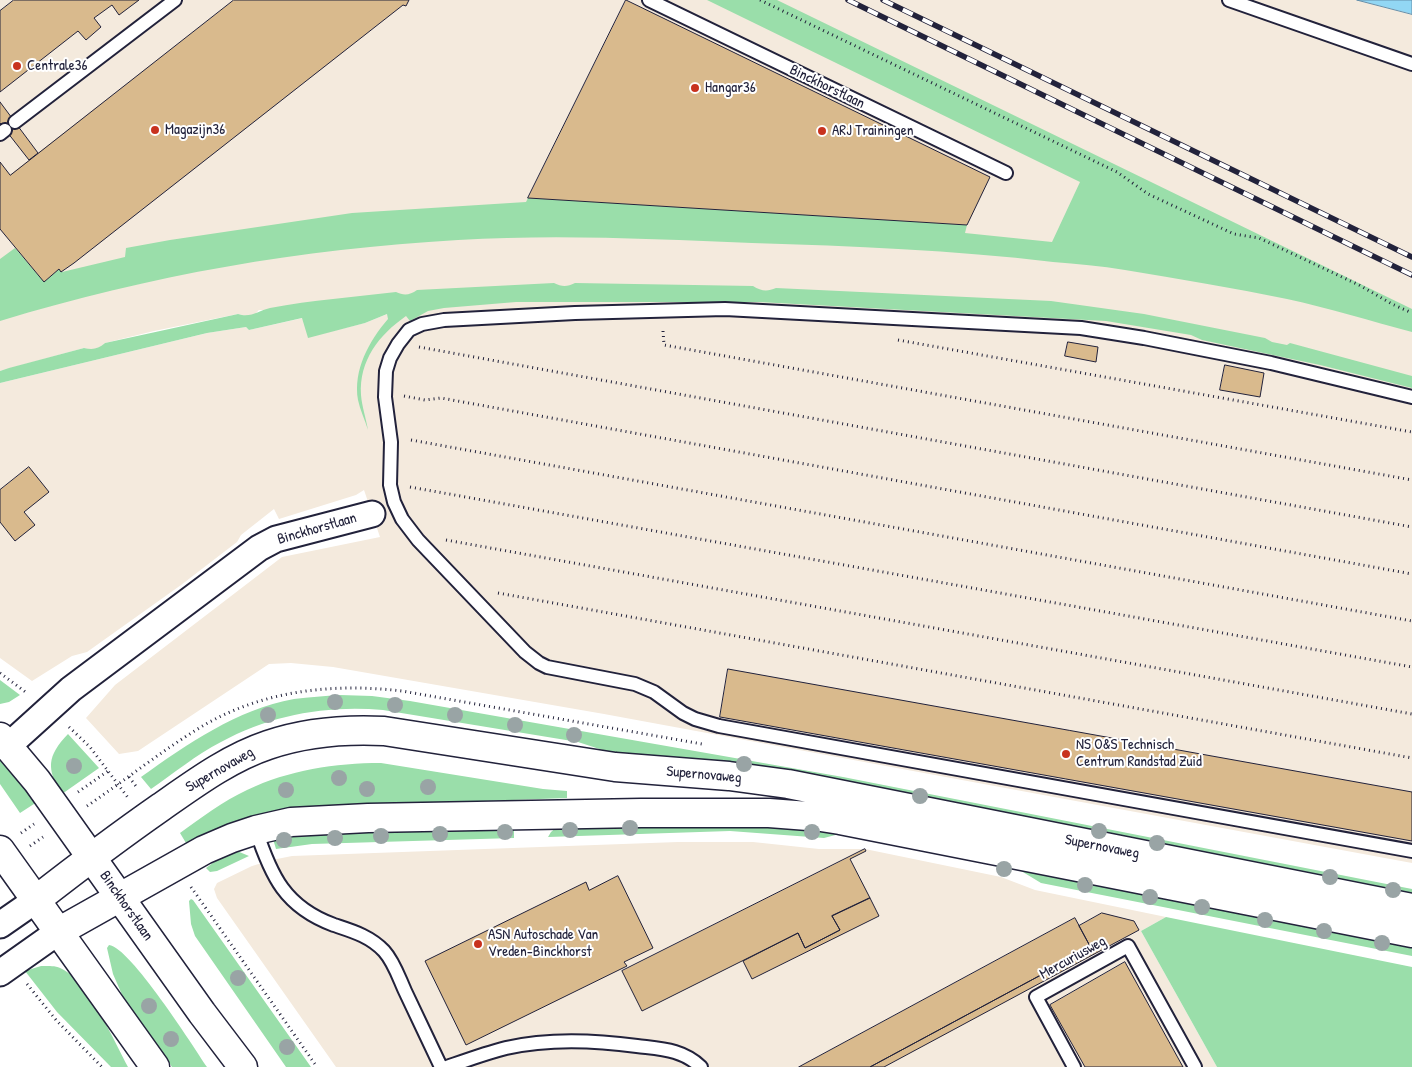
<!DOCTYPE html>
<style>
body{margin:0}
canvas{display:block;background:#fff}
</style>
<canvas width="1412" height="1067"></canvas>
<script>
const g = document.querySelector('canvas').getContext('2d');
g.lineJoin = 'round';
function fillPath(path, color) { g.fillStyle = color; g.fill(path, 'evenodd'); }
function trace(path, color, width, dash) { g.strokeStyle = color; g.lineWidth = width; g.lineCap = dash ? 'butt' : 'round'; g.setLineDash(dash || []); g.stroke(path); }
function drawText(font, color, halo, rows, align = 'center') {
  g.font = font + ' "Patrick Hand",sans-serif'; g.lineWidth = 4; g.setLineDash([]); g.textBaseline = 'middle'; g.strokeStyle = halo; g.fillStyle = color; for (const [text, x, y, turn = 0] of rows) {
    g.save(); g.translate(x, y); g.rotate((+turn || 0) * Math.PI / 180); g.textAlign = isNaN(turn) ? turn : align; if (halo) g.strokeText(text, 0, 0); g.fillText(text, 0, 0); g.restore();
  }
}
const built = new Path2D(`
 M0,0h1357l55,14v849l-808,-149 -271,-47 -42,-4 -22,1 -131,87 -19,3 -33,-36 29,-33 167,-128 98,-20 -16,-47 -8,5 -77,24 -5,-10 -33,26 -4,7 -56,43 -94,67 -15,4 -40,25 -32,-23v-275l207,-50 39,-6 3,3 54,-12 5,19 57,-14 22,-9 27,-3 -155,-1 -5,5 -8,1 -8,-2 -84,17 -49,12 -6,5 -8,2 -7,-2 -84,23z
 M678,842h75l66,7h46l136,28 34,13 131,27 -25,14 76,136h-881l-119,-169 -3,-9 3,-6 35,-17 20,-6 20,-4z`);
const green = new Path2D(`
 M707,0h70l635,309v23c-42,-11 -83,-24 -125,-33 -54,-11 -108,-20 -162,-29 -24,-4 -48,-6 -72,-8 -100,-12 -200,-16 -301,-19 -97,-4 -196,-9 -294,-3 -158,9 -307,35 -458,81v-62l15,-11 29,34 15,-13 3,3 63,-15 1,-9 44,-8 182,-27 174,-11 2,-4 439,27 -2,8 87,9 28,-60z
 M554,283c8,4 13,4 21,0l178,3c8,5 14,6 23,2l275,13 93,13 121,24 7,4 15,3 3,-2 122,33v12l-92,-23 -118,-25 -11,-5 -85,-14 -347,-19h-243l-72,6 -16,3 -18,10 -4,-5c-27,19 -47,44 -45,79 1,12 5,23 7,35 -3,-10 -8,-20 -10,-30 -5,-30 11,-59 30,-81l-1,-5 -22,9 -57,15 -6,-20 -53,12 -3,-3 -39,6 -207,50v-12l9,-3 75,-20c9,2 14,1 21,-5l133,-29c13,4 20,-3 32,-6 42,-8 84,-11 126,-16 8,4 14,3 21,-2z
 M0,680l20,15 -11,7 -9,2z
 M340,695l32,1 38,5 433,76 569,112v12l-791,-145 -43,-14 -195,-32c-57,-5 -112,5 -162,32 -25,13 -47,31 -70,47l-10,-12c48,-34 95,-67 153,-78 15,-2 31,-3 46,-4z
 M68,734l31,34 -37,26c-16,-25 -15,-38 6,-60z
 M0,757l37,45 -17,11 -20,-29z
 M381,763l162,26 24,2v7l-274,10 -48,11 -59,24 -6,-10c21,-15 43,-32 67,-43 42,-20 88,-27 134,-27z
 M739,819l104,14 -19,5 -94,-7 -182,6 3,-5 7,-6z
 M514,826v12l-202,6 -36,5 -3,-10 14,-5z
 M237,851l12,5 -32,15 -7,1 -4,-4 15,-11z
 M1008,863l404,81v12l-371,-73z
 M191,899l2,1 118,167h-25l-91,-131 -4,-12 -2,-23z
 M1166,917l246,50v100h-195l-76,-136z
 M109,945c21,2 84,101 98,122h-35l-49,-70 -10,-23 -6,-26z
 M41,966c8,0 16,-1 23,4 24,13 51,72 64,97h-17l-54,-55 -32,-41z`);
const water = new Path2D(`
 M1357,0h55v14z`);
const building = new Path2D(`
 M14,0h125l-20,15 -7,-10 -18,13 7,9 -15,13 -8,-9 -78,61v-81z
 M234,0h175l-3,6 -3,-1 -329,258 -13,9 -2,-3 -15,13 -44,-53v-67l10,13z
 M626,0l364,177 -23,48 -439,-27z
 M0,102l38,51 -9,7 -29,-37z
 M1068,342l30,5 -2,15 -31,-6z
 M1225,365l39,8 -4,24 -40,-7z
 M29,467l20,25 -25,20 11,13 -20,16 -15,-19v-32z
 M728,669l684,123v49l-692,-124z
 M865,849l1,2 -16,8 20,39 -38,18 8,14 -35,18 -7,-15 -156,78 -20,-40z
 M618,876l35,72 -29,14 3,4 -161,79 -41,-84 161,-79 3,8z
 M870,898l9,18 -127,63 -9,-18 55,-28 7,15 35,-18 -8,-14z
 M1102,913l32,8 5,9 -255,137h-14l221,-119 -12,-22z
 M1075,918l16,30 -221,119h-71z
 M1125,962l58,105h-98l-35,-62z`);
const path = new Path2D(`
 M760,0l357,172 31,22 86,40 25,4 100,47 33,19 20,9
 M663,331l1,14 748,135
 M898,340l514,92
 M419,347l993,180
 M404,396l21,4 16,-2 971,176
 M411,440l1001,181
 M410,487l1002,180
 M446,540l966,174
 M498,593l914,165
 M0,673l27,20
 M69,727l21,20 39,52
 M129,777l9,12
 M78,792l30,-21
 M87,806c40,-27 78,-58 119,-82 60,-34 128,-41 196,-33l300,53
 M21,833l13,-9
 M30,846l13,-9
 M191,887l126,180
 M27,984l29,36 46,47`);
const lane = new Path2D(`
 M649,0l357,173
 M1229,0l183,64
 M15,122l160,-122
 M0,134l5,-4
 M1412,397l-141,-34 -127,-25 -63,-10 -356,-19 -150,4 -131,7 -22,4 -13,6 -11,14 -8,14 -4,13 -1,26 6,45 -1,43 4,17 8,17 16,21 107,112 14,11 8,4 88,17 19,8 29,21 12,6 24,7 693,125
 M256,830c15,46 29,77 78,95 18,6 36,11 50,26 10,11 15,27 21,40 12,25 24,51 36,76
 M447,1067c20,-7 39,-14 59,-19 43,-10 87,-8 131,-2 24,3 45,3 64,21
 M1074,1067l-38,-70 92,-51 67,121`);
const street = new Path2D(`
 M8,746l63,-57 188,-141 17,-9 96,-25
 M0,925l36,-25
 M0,973l58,-41`);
const secondary = new Path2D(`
 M36,900c41,-32 82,-63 125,-93 33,-23 68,-49 107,-62 38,-13 76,-16 116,-14l231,36 114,9 59,8 624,124
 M58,932l146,-82 28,-12 24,-8 35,-8 77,-4 273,-5h128l52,4 19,3 572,113`);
const primary = new Path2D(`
 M0,737l37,44 165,232 41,54
 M0,850l155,217`);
const rail = new Path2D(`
 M848,0l564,275
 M883,0l529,257`);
const trees = [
 [335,702],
 [395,705],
 [268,715],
 [455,715],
 [515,725],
 [574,735],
 [744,764],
 [74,766],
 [339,778],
 [428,787],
 [367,789],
 [286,790],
 [920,796],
 [630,828],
 [570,830],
 [1099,831],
 [505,832],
 [812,832],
 [440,834],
 [381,836],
 [335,838],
 [284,840],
 [1157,843],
 [1004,869],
 [1330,877],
 [1085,885],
 [1393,890],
 [1150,897],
 [1202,907],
 [1265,920],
 [1324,931],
 [1382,943],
 [238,978],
 [149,1006],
 [171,1039],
 [287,1047]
];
const markers = [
 [17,66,5,"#c8321e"],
 [695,88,5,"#c8321e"],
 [155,130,5,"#c8321e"],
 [822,131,5,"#c8321e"],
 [1066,754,5,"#c8321e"],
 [478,944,5,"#c8321e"]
];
const poiNames = [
 ["Centrale36",27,66],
 ["Hangar36",705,88],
 ["Magazijn36",165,130],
 ["ARJ Trainingen",832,131],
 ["NS O&S Technisch",1076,745],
 ["Centrum Randstad Zuid",1076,762],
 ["ASN Autoschade Van",488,935],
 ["Vreden-Binckhorst",488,952]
];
const streetNames = [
 ["Binckhorstlaan",827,87,26],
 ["Binckhorstlaan",317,529,-16],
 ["Supernovaweg",220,770,-30],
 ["Supernovaweg",704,775,5],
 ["Supernovaweg",1102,847,11],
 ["Binckhorstlaan",126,906,55],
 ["Mercuriusweg",1073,958,-29]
];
fillPath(built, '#f4eadd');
fillPath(green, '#9adeaa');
fillPath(water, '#92d7f4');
trace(water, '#658faa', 1);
fillPath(building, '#d9ba8d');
trace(building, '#22223b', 1);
trace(lane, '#22223b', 16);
trace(street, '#22223b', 29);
trace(secondary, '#22223b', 31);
trace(primary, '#22223b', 31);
trace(path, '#22223b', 3, [1, 4]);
trace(lane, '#fff', 12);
trace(street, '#fff', 25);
trace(secondary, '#fff', 28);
trace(primary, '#fff', 28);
trace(rail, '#22223b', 5.5);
trace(rail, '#fff', 4, [11]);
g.fillStyle = '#99a4a5';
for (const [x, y] of trees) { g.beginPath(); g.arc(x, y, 8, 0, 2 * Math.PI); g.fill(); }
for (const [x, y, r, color] of markers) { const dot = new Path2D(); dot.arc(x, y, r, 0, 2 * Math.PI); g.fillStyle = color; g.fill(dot); trace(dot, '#fff', 2); }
drawText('15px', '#22223b', '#fff', poiNames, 'left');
drawText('15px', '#22223b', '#fff', streetNames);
</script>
